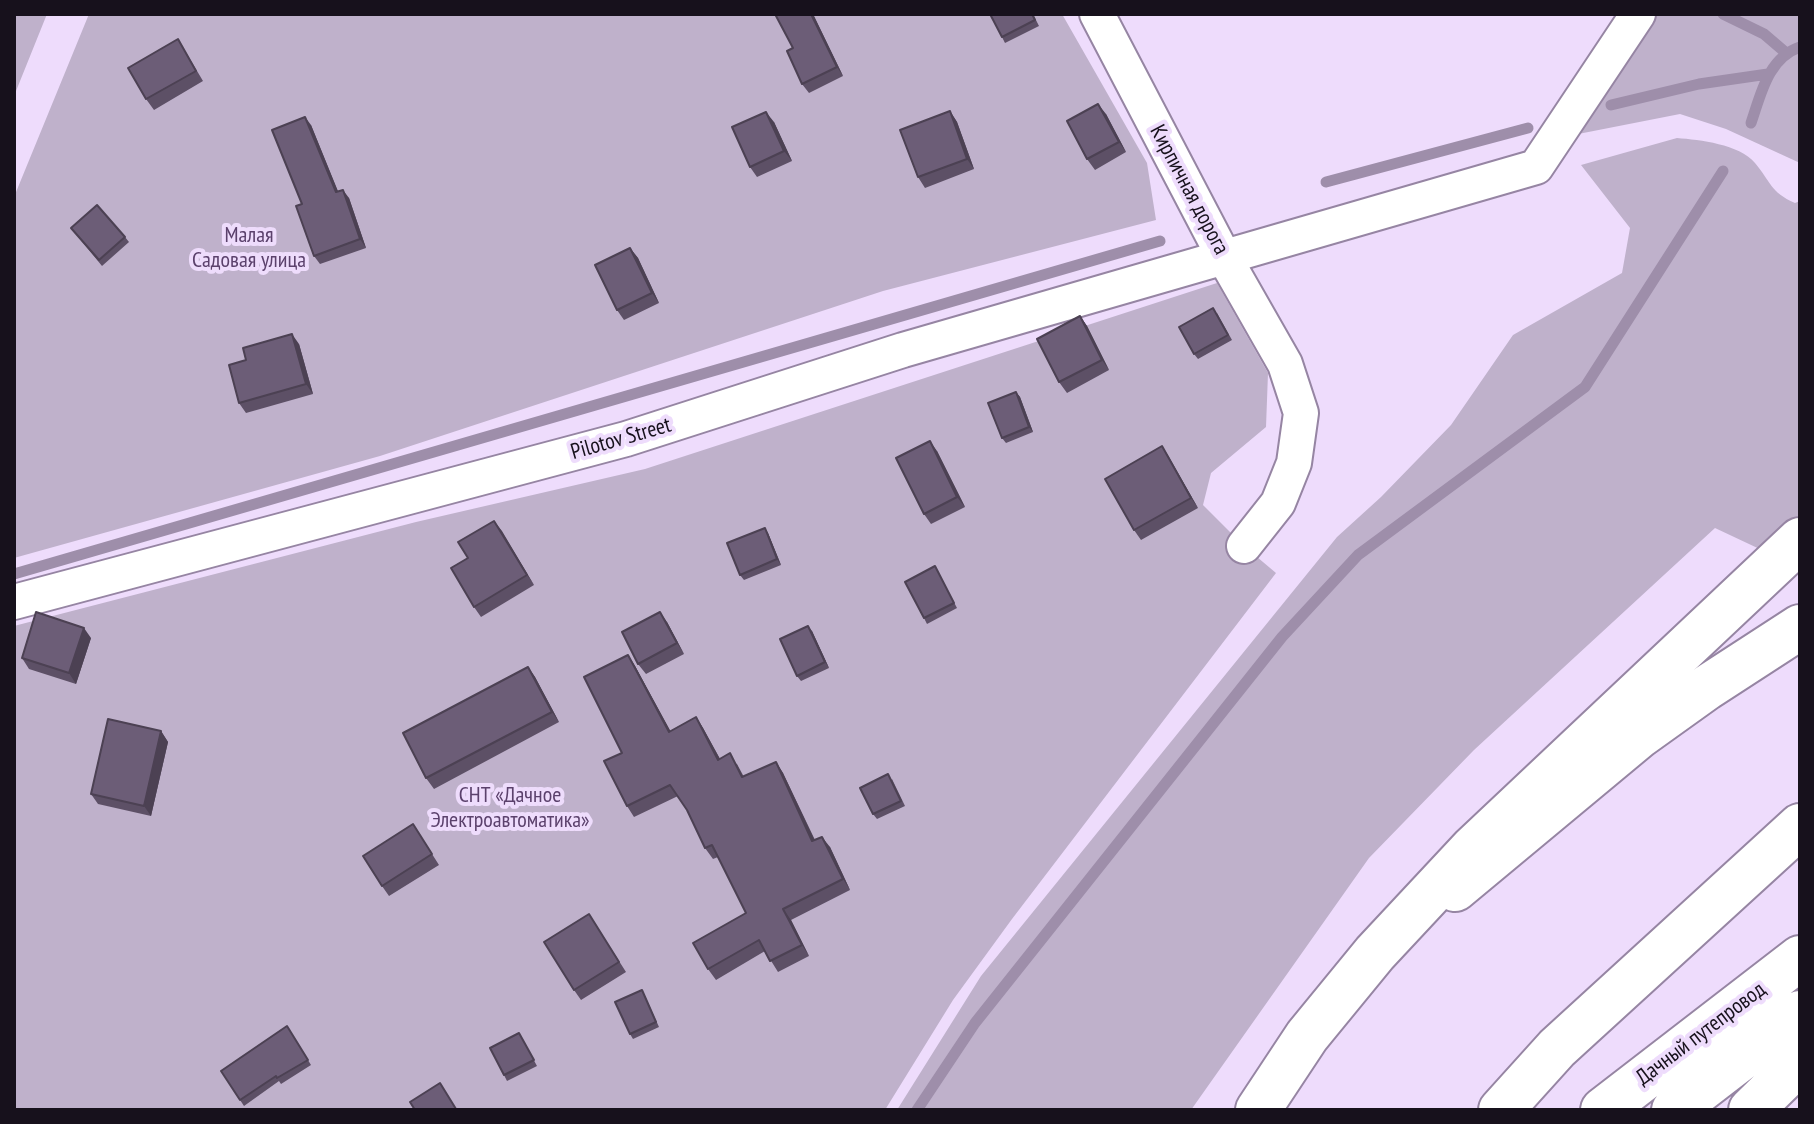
<!DOCTYPE html>
<meta charset="utf-8">
<style>
body{margin:0}
#map{position:relative;width:1814px;height:1124px;overflow:hidden;background:#eedcfc;font-family:"PT Sans Narrow",sans-serif}
canvas{display:block}
.frame{position:absolute;inset:0;border:16px solid #17111c;pointer-events:none}
</style>
<div id="map">
<canvas width="1814" height="1124"></canvas>
<div class="frame"></div>
</div>
<script>
const g = document.querySelector('canvas').getContext('2d');
g.lineJoin = 'round';
function fillPath(path, color) { g.fillStyle = color; g.fill(path, 'evenodd'); }
function trace(path, color, width, dash) { g.strokeStyle = color; g.lineWidth = width; g.lineCap = dash ? 'butt' : 'round'; g.setLineDash(dash || []); g.stroke(path); }
function drawText(font, color, halo, rows, align = 'center') {
  g.font = font + ' "PT Sans Narrow",sans-serif'; g.lineWidth = 8; g.setLineDash([]); g.textBaseline = 'middle'; g.strokeStyle = halo; g.fillStyle = color; for (const [text, x, y, turn = 0] of rows) {
    g.save(); g.translate(x, y); g.rotate((+turn || 0) * Math.PI / 180); g.textAlign = isNaN(turn) ? turn : align; if (halo) g.strokeText(text, 0, 0); g.fillText(text, 0, 0); g.restore();
  }
}
const green = new Path2D(`
 M14,14h33l-33,82z
 M89,14h973l85,149 9,57 -273,71 -503,165 -366,102v-361z
 M1652,14h148v149l-74,-34 -46,-15 -112,22z
 M1677,138c23,2 62,6 78,25 16,19 15,29 40,40l5,-2v367l-85,-40 -241,222 -105,108 -178,252h-294l84,-134 356,-439 44,-40 70,-72 62,-90 109,-62 8,-45 -49,-63z
 M1217,283l51,90 -2,54 -55,46 -8,32 41,41 32,27 -264,346 -59,81 -68,110h-871v-484l402,-104 229,-53z`);
const stream = new Path2D(`
 M1723,14l41,20 21,18
 M1611,105l88,-21 69,-10
 M1751,123c10,-29 17,-65 49,-76
 M1326,182l202,-54
 M14,574l1146,-333
 M917,1110l58,-87 307,-386 76,-82 227,-168 138,-216`);
const minor = new Path2D(`
 M1097,14l127,243 61,107 16,49 -7,50 -16,40 -34,43
 M14,602l612,-163 277,-89 633,-183 102,-153`);
const secondary = new Path2D(`
 M1455,889l184,-153 67,-48 94,-61
 M1501,1110l56,-62 243,-222
 M1603,1110l197,-152
 M1674,1110l126,-97
 M1751,1110l49,-48`);
const motorway = new Path2D(`
 M1258,1110l49,-74 68,-83 98,-105 327,-308`);
const wall = new Path2D(`
 M813,14l30,62 -34,17 -7,-9 -9,-36z
 M1033,14l6,12 -34,17 -3,-6z
 M178,39l25,42 -49,29 -8,-11z
 M950,111l7,11 17,47 -49,19 -7,-11z
 M1106,114l20,38 -31,18 -8,-11z
 M774,122l18,39 -35,16 -7,-10z
 M311,125l27,67 11,6 17,50 -46,16 -6,-8 -12,-52z
 M75,233l50,4 4,5 -27,24z
 M630,248l8,10 21,45 -35,17 -7,-10z
 M1217,313l15,27 -34,19 -4,-5z
 M1080,316l7,10 22,44 -42,23 -8,-11z
 M299,344l14,50 -67,19 -7,-10 7,-43z
 M1016,392l4,5 13,35 -27,11 -4,-5z
 M1162,446l36,62 -57,32 -7,-10z
 M937,451l28,56 -34,17 -7,-10z
 M494,521l40,64 -53,32 -7,-10 -6,-49z
 M765,528l3,5 13,32 -37,15 -4,-5z
 M935,566l22,42 -30,16 -3,-6z
 M667,622l17,32 -38,20 -8,-10z
 M812,631l17,37 -28,13 -4,-5z
 M91,638l-15,46 -47,-15 -7,-11z
 M628,655l7,11 35,65 26,-14 7,11 17,31 17,5 7,13 32,-15 7,11 32,67 15,7 20,43 -59,30 18,36 -31,16 -13,-21 -49,29 -8,-11 38,-56 -28,-56 -5,2 -8,-11 -18,-38 -9,-14 -44,21 -7,-11 -5,-53z
 M528,667l7,10 24,45 -125,67 -8,-11z
 M161,731l7,11 -17,74 -53,-12 -7,-10z
 M892,779l13,27 -28,13 -4,-5z
 M413,824l26,41 -50,31 -7,-10z
 M589,914l37,58 -45,28 -7,-10z
 M642,990l3,6 14,31 -26,12 -3,-5z
 M287,1026l24,39 -30,19 -2,-3 -35,25 -23,-35z
 M519,1033l18,33 -30,15 -3,-6z`);
const shadedWall = new Path2D(`
 M811,14h2l30,62 -6,-9z
 M1098,104l8,10 20,38 -7,-10z
 M950,111l7,11 17,47 -7,-10z
 M766,112l8,10 18,39 -8,-10z
 M305,117l6,8 31,76 -6,-9z
 M343,190l6,8 17,50 -6,-9z
 M630,248l8,10 21,45 -7,-10z
 M1080,316l7,10 22,44 -7,-10z
 M292,334l7,10 14,50 -7,-10z
 M1016,392l4,5 13,35 -4,-5z
 M930,441l7,10 28,56 -8,-10z
 M1162,446l7,11 29,51 -7,-10z
 M494,521l8,10 32,54 -7,-10z
 M765,528l3,5 13,32 -4,-6z
 M660,612l7,10 17,32 -7,-11z
 M808,626l4,5 17,37 -4,-6z
 M84,628l7,10 -15,46 -7,-11z
 M628,655l7,11 42,77 -8,-11z
 M528,667l7,10 24,45 -7,-10z
 M696,717l7,11 23,42 -8,-10z
 M161,731l7,11 -17,74 -7,-10z
 M776,762l7,11 37,79 -8,-11z
 M822,837l8,10 20,43 -7,-11z
 M783,909l8,11 18,36 -7,-11z`);
const building = new Path2D(`
 M775,14h36l26,53 -35,17 -15,-33 6,-3z
 M990,14h42l3,6 -33,17z
 M178,39l18,32 -50,28 -18,-31z
 M1098,104l21,38 -32,17 -20,-38z
 M950,111l17,48 -49,18 -18,-47z
 M766,112l18,39 -34,16 -18,-40z
 M305,117l31,75 7,-2 17,49 -46,17 -18,-50 6,-2 -30,-74z
 M97,205l28,32 -26,23 -28,-32z
 M630,248l22,45 -35,17 -22,-45z
 M1213,308l15,27 -34,19 -15,-27z
 M1080,316l22,44 -43,22 -22,-43z
 M292,334l14,50 -67,19 -10,-38 17,-5 -3,-12z
 M1016,392l13,35 -27,11 -14,-35z
 M930,441l27,56 -33,17 -28,-56z
 M1162,446l29,52 -57,32 -29,-51z
 M494,521l33,54 -53,32 -23,-39 17,-10 -10,-16z
 M765,528l12,31 -37,16 -13,-32z
 M935,566l19,37 -30,15 -19,-36z
 M36,612l48,16 -15,45 -47,-15z
 M660,612l17,31 -39,21 -16,-32z
 M808,626l17,36 -28,14 -17,-37z
 M628,655l41,77 27,-15 22,43 12,-7 12,24 34,-15 36,79 10,-4 21,42 -60,30 19,36 -32,16 -11,-21 -51,29 -15,-26 53,-30 -34,-68 -7,3 -18,-38 -17,-25 -43,21 -23,-45 18,-8 -38,-76z
 M528,667l24,45 -126,66 -23,-45z
 M108,719l53,12 -17,75 -53,-12z
 M888,774l13,27 -28,13 -13,-26z
 M413,824l19,30 -50,32 -19,-30z
 M589,914l30,48 -45,28 -30,-48z
 M642,990l14,32 -26,12 -15,-32z
 M287,1026l21,34 -31,18 -1,-2 -36,24 -19,-29z
 M519,1033l15,27 -30,15 -14,-27z
 M440,1083l16,26 -41,1 -5,-8z`);
const streetNames = [
 ["Кирпичная дорога",1189,190,62],
 ["Pilotov Street",621,439,-16],
 ["Дачный путепровод",1701,1034,-37]
];
const parkNames = [
 ["Малая",249,236],
 ["Садовая улица",249,261],
 ["СНТ «Дачное",510,796],
 ["Электроавтоматика»",510,821]
];
fillPath(green, '#bfb1cb');
trace(stream, '#9e8eaa', 11);
trace(minor, '#9685a3', 38);
trace(secondary, '#9685a3', 48);
trace(motorway, '#9685a3', 48);
trace(minor, '#fff', 34);
trace(secondary, '#fff', 44);
trace(motorway, '#fff', 44);
fillPath(wall, '#5d5066');
fillPath(shadedWall, '#4c4153');
fillPath(building, '#6c5d77');
trace(building, '#4c4153', 2);
drawText('22px', '#17111c', '#eedcfc', streetNames);
drawText('22px', '#5b416c', '#eedcfc', parkNames);
</script>
